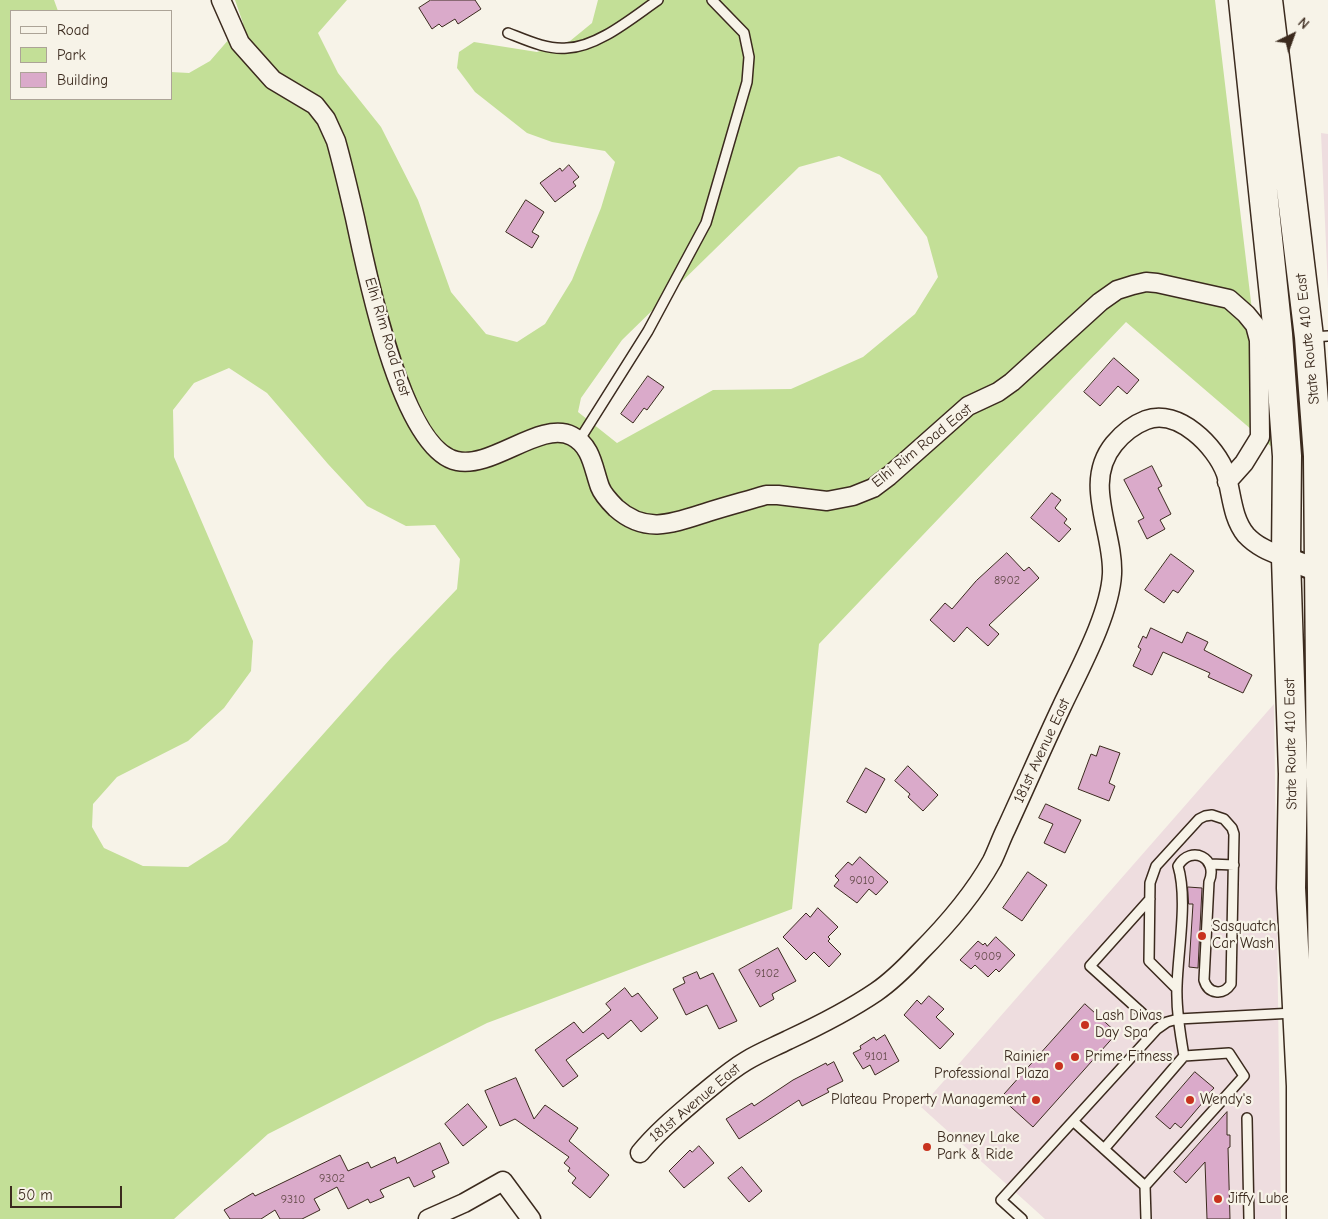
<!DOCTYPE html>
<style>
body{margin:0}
#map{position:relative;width:1328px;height:1219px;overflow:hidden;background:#f7f3e8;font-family:"Comic Neue",sans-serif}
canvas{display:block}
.legend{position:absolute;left:10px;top:10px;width:162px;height:90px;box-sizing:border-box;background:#f7f3e8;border:1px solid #aca397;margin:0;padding:6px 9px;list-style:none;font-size:15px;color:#3b2a1e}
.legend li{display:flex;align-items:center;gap:10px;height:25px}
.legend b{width:25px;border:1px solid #aca397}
.north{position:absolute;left:1268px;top:10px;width:50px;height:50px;-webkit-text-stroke:4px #f7f3e8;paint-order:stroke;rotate:42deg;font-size:14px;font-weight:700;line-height:20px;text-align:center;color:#3b2a1e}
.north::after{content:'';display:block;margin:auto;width:18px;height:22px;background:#3b2a1e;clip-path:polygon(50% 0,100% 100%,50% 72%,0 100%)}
.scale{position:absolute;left:10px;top:1186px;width:112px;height:22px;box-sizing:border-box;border:2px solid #3b2a1e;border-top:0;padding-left:6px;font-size:15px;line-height:18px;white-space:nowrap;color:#3b2a1e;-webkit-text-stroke:4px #f7f3e8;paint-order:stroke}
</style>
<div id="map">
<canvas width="1328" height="1219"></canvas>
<ul class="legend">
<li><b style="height:6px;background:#f7f3e8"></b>Road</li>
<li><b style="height:14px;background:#c3df97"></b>Park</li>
<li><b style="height:14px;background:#daaaca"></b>Building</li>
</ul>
<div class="north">N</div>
<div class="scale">50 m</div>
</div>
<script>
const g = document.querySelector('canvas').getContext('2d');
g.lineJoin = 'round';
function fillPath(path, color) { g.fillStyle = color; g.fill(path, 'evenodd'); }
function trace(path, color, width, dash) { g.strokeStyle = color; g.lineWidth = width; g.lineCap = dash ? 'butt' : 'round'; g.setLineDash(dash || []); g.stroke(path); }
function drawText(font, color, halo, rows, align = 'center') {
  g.font = font + ' "Comic Neue",sans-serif'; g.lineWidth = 4.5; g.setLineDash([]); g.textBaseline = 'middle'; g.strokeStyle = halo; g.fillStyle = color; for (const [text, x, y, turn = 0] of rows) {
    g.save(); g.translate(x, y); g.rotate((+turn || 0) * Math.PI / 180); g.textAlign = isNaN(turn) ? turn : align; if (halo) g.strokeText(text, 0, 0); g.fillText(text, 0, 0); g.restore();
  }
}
const built = new Path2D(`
 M1321,133l7,1v155z
 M1274,704l7,515h-236l-124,-112z`);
const green = new Path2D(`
 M0,0h54l4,11h-47v88h160v-27l18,1 21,-12 33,-38 -8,-23h112l-29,33 20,40 43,54 37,73 33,92 35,42 31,8 28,-18 27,-44 29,-72 14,-46 -10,-11 -53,-9 -25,-9 -52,-41 -18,-24 2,-16 15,-10 63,10 33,-11 22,-18 6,-23h617l36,302 22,146 -147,-126 -307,322 -27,265 -305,114 -219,111 -94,85h-174zM839,156l41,19 47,62 11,40 -23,37 -52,43 -72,32 -78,1 -96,53 -39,-31 3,-14 41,-58 177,-173zM229,368l38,25 61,71 39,42 39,20 29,-1 25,34 -3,30 -66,69 -164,184 -39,25 -45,-1 -39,-18 -12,-21 1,-23 24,-27 71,-36 36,-33 27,-37 2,-30 -79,-184 -1,-47 21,-27z`);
const building = new Path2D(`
 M431,0h44l6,9 -23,15 -3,-5 -13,8 -3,-3 -7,5 -13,-21z
 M569,165l10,12 -6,5 3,4 -21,16 -15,-19 20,-15 2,3z
 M526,200l18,12 -12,20 7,4 -7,12 -26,-16z
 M1114,358l25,22 -12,14 -9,-8 -18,20 -16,-14z
 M648,376l16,11 -17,23 -3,-2 -11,15 -12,-9z
 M1152,466l10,20 -4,2 13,26 -11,6 5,9 -18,10 -9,-18 6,-3 -20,-38z
 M1052,493l9,7 -6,8 12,11 -3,4 7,6 -12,13 -28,-24z
 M1007,553l17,18 5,-4 10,11 -50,47 10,9 -11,12 -21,-19 -13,15 -24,-22 15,-17 7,6 24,-28z
 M1171,554l23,17 -16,22 -5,-3 -9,13 -19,-13z
 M1151,628l31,15 5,-11 21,10 -4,8 48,25 -9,18 -35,-16 2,-4 -47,-21 -11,23 -19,-9 8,-17 -3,-2 5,-11 3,2z
 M1100,746l20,7 -11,30 6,3 -6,15 -31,-12 13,-35 5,2z
 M908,766l30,29 -15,16 -15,-14 2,-3 -15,-13z
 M866,768l19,11 -19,34 -19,-11z
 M1046,804l35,16 -16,33 -21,-10 9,-19 -14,-6z
 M860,857l28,25 -12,13 -7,-6 -12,14 -23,-17 5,-6 -4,-4 13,-14 4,3z
 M1028,872l19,13 -25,36 -19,-13z
 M1188,887l14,1 -4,80 -9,-1 4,-63h-4z
 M818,908l20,19 -10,10 2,2 -2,2 13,13 -12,13 -15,-15 -8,8 -23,-23 23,-24 4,4z
 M996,937l19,18 -16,17 -3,-3 -8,8 -13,-12 -4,4 -11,-9 18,-19 5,4 2,-2 2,3z
 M778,948l18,33 -24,13 2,5 -14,8 -21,-37z
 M697,972l3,7 13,-6 24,48 -18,8 -12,-24 -21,10 -13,-26 12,-6 -2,-5z
 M625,988l7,9 6,-4 20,25 -17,14 -10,-12 -23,19 -5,-6 -37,27 12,16 -15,11 -28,-37 39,-28 9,11 28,-23 -5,-6z
 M929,996l15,13 -8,8 18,17 -14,15 -36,-34 13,-15 4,4z
 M1085,1004l32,29 -84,94 -32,-29z
 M885,1035l14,26 -24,14 -5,-10 -7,4 -10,-16 8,-4 -1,-3 14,-9 2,3z
 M834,1062l9,19 -16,8 2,3 -27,14 -3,-6 -60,39 -13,-20 26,-16 2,3 39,-26 33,-17 1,2z
 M1195,1072l19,16 -11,12 1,1 -23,27 -6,-5 -5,6 -14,-12z
 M516,1078l18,41 11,-14 33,23 -9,13 40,34 -19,23 -18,-15 4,-5 -8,-7 2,-3 -6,-5 5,-6 -54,-38 -15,7 -15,-35z
 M468,1104l19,23 -24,19 -18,-22z
 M1227,1112v23h3v12l-2,1 2,71h-23l-2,-57 -19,21 -12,-11z
 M440,1143l9,20 -17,8 3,6 -21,10 -5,-10 -29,13 4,7 -14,6 -2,-4 -20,10 -11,-22 -23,12 6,11 -18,9h-22l-5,-9 -14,9h-31l-6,-9 29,-17 2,3 85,-41 8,16 20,-9 3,6 24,-11 2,6z
 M699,1146l15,17 -30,25 -15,-17 21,-21 2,2z
 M742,1167l20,24 -13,11 -21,-24z`);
const service = new Path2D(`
 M508,33c18,7 39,17 59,15 31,-1 66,-31 91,-48
 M1311,337l17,-1
 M580,439l68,-108 58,-108 41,-141 2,-25 -5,-24 -32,-33
 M1210,864l24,1
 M1176,988l-27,-27 1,-78 6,-17 43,-47 6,-3 7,-1 12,4 8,9 2,6 -3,150c-8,12 -23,10 -27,-4l5,-98c10,-24 -18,-38 -31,-16 10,33 0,85 -1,120 -1,23 3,47 7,70
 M1142,1013l-52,-47 60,-67
 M1247,1118l2,101
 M1073,1121l72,65
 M1104,1149l80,-93 45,-3 15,23 -99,110 1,33
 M1022,1219l-21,-19 156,-171 10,-7 11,-3 116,-6`);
const minor = new Path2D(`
 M221,0l19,43 33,37 42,25 11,14 10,22c7,25 13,51 19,77 11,51 46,232 102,243 35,8 84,-41 115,-25 20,10 21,32 28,51 3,8 10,15 16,21 30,27 58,15 92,4 19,-6 38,-11 58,-17h12l49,6 26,-5 20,-8 16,-12 79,-70 30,-14 14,-10 88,-80 17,-12 16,-5 13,-3 11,1 72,16 17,15 9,11 4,15 1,97 -16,26 -17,19
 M640,1153c17,-21 39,-39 60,-57 15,-12 29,-25 46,-35 13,-8 28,-14 42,-21 30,-14 60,-29 88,-48 16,-11 30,-25 43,-39 28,-28 54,-58 73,-92 5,-10 9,-22 14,-32 19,-41 37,-83 56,-123 17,-36 48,-92 50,-132 2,-43 -30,-91 2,-130 9,-11 19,-19 32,-24 32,-12 70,26 80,54 6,21 6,44 20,61 11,12 25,17 40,23
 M428,1219l36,-16 39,-22 28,38`);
const tertiary = new Path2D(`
 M1286,558l33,13 9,10`);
const trunk = new Path2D(`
 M1243,0l35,334 9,122 -1,102 7,216 -2,114 10,198v133
 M1268,0l41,337 9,119 7,763`);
const markers = [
 [1202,936,5,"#c8321e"],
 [1085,1025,5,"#c8321e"],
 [1075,1057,5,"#c8321e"],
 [1059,1066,5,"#c8321e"],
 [1036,1100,5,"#c8321e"],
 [1190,1100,5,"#c8321e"],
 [927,1147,5,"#c8321e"],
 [1218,1199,5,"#c8321e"]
];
const numberNames = [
 ["8902",1007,581],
 ["9010",862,881],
 ["9009",988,957],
 ["9102",767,974],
 ["9101",876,1057],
 ["9302",332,1179],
 ["9310",293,1200]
];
const streetNames = [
 ["Elhi Rim Road East",387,337,73],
 ["State Route 410 East",1308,339,-96],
 ["Elhi Rim Road East",922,446,-39],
 ["State Route 410 East",1291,744,-91],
 ["181st Avenue East",1042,751,-65],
 ["181st Avenue East",695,1103,-40]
];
const poiNames = [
 ["Sasquatch",1212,927],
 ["Car Wash",1212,944],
 ["Lash Divas",1095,1016],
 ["Day Spa",1095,1033],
 ["Rainier",1049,1057,"right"],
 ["Professional Plaza",1049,1074,"right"],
 ["Prime Fitness",1085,1057],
 ["Plateau Property Management",1026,1100,"right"],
 ["Wendy's",1200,1100],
 ["Bonney Lake",937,1138],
 ["Park & Ride",937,1155],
 ["Jiffy Lube",1228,1199]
];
fillPath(built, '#eedddf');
fillPath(green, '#c3df97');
fillPath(building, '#daaaca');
trace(building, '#3b2a1e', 1);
trace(service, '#3b2a1e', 12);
trace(minor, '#3b2a1e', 21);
trace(tertiary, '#3b2a1e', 25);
trace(trunk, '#3b2a1e', 31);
trace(service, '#f7f3e8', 9);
trace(minor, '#f7f3e8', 18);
trace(tertiary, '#f7f3e8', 21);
trace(trunk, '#f7f3e8', 28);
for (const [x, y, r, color] of markers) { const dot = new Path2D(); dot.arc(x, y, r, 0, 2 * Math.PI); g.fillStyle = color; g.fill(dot); trace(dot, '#f7f3e8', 2); }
drawText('12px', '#634a49', null, numberNames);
drawText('15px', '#3b2a1e', '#f7f3e8', streetNames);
drawText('15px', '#3b2a1e', '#f7f3e8', poiNames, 'left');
</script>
